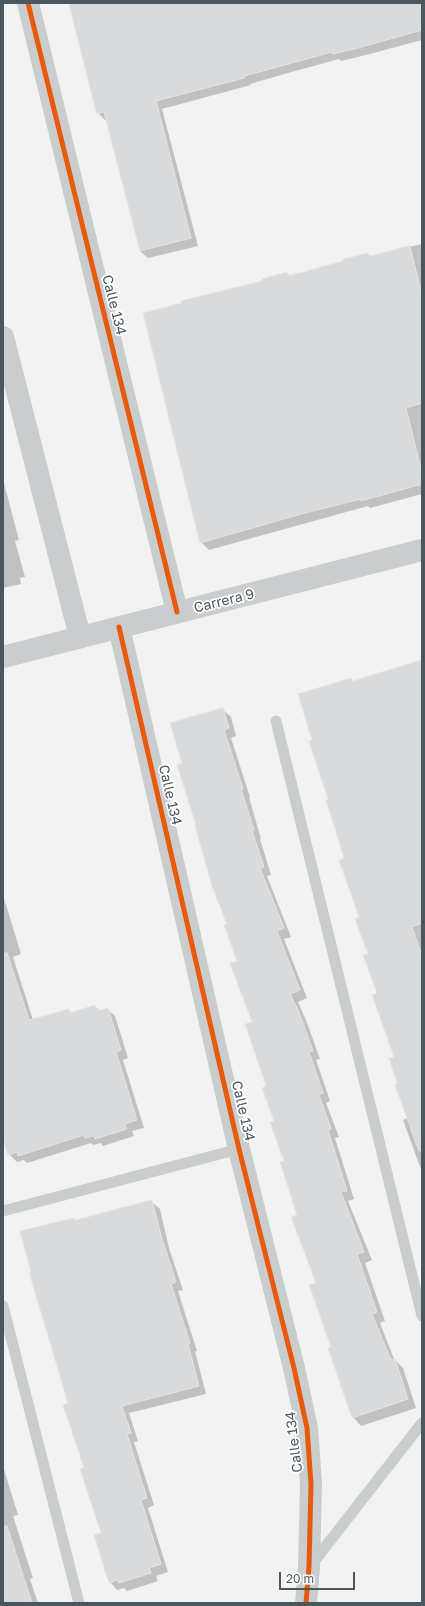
<!DOCTYPE html>
<style>
body{margin:0}
#map{position:relative;width:425px;height:1606px;overflow:hidden;background:#f2f2f2;font-family:"Golos Text",sans-serif}
canvas{display:block}
.frame{position:absolute;inset:0;border:4px solid #4a575e;pointer-events:none}
.scale{position:absolute;left:279px;top:1572px;width:76px;height:18px;box-sizing:border-box;border:2px solid #4a575e;border-top:0;padding-left:5px;font-size:12px;line-height:14px;white-space:nowrap;color:#4a575e;-webkit-text-stroke:3px #fff;paint-order:stroke}
</style>
<div id="map">
<canvas width="425" height="1606"></canvas>
<div class="frame"></div>
<div class="scale">20 m</div>
</div>
<script>
const g = document.querySelector('canvas').getContext('2d');
g.lineJoin = 'round';
function fillPath(path, color) { g.fillStyle = color; g.fill(path, 'evenodd'); }
function trace(path, color, width, dash) { g.strokeStyle = color; g.lineWidth = width; g.lineCap = dash ? 'butt' : 'round'; g.setLineDash(dash || []); g.stroke(path); }
function drawText(font, color, halo, rows, align = 'center') {
  g.font = font + ' "Golos Text",sans-serif'; g.lineWidth = 3.5; g.setLineDash([]); g.textBaseline = 'middle'; g.strokeStyle = halo; g.fillStyle = color; for (const [text, x, y, turn = 0] of rows) {
    g.save(); g.translate(x, y); g.rotate((+turn || 0) * Math.PI / 180); g.textAlign = isNaN(turn) ? turn : align; if (halo) g.strokeText(text, 0, 0); g.fillText(text, 0, 0); g.restore();
  }
}
const shadow = new Path2D(`
 M70,3h352v37l-56,15 -25,6 -2,-2 -51,14 -38,11 1,1 -89,24 36,137 -50,12 -8,-7 -33,-131h-2l-7,-7z
 M422,244v250l-52,14 -2,-2 -159,44 -8,-8 62,-261 24,-8 3,3 55,-14 23,-8 3,2z
 M3,479l16,61 -4,1 10,36 -5,1 1,6 -18,4z
 M422,661v511l-19,-52 5,-2 -9,-33 -4,-28 -34,-139 -48,-177 37,-62 3,3z
 M222,709l9,8 5,19 -5,2 19,59h-1l12,42h-1l11,36 -4,1 24,61 -7,2 23,59 -9,4 8,18 14,39 -4,1 14,41 -4,2 13,34 -4,1 19,61 -6,2 24,59 -7,3 20,58 -5,2 14,36 9,9 13,40 -55,18 -8,-9 -20,-70 -15,-64 -20,-67 -60,-255 -40,-135 -15,-62z
 M3,895l18,59 -8,3 20,63 36,-10 3,3 23,-7 5,5 7,-2 8,7 13,42 -5,2 21,68 -12,3 2,5 -31,10 -2,-3 -8,2 -2,-2 -64,20 -3,-3 -7,2 -8,-8 -6,-18z
 M152,1202l8,7 9,39 14,42 -5,1 19,60h-2l11,43 -77,19 9,28 -4,1 20,63 -6,3 20,64 -12,4 2,5 -31,10 -3,-3 -7,2 -7,-8 -8,-48 -32,-130 -38,-132 43,-51z
 M3,1466l15,49 -5,1 20,62 -3,1 8,24h-35z`);
const building = new Path2D(`
 M69,3h353v27l-64,18 -25,6 -1,-2 -51,14 -37,10v2l-88,23 35,137 -51,13 -36,-139 -7,2z
 M410,246l12,49v108l-16,5 16,65v11l-61,17v-2l-56,14 -105,30 -57,-230 39,-10 -1,-2 81,-20v-2l25,-7 1,4 55,-15v-2l25,-6 1,3z
 M422,660v263l-10,4 10,29v195h-3l-24,-66 2,-1 -8,-26 5,-1 -22,-62 5,-2 -14,-38 5,-1 -13,-35 4,-2 -20,-57 5,-2 -18,-58 2,-1 -19,-58 3,-1 -14,-46 53,-16 1,3z
 M223,708l6,20 -5,2 19,59h-2l13,41 -2,1 12,36 -4,1 24,60 -7,3 23,59 -10,4 8,16 15,41 -4,1 14,41 -4,2 12,34 -3,1 19,61 -6,1 23,60 -7,2 20,58 -5,2 19,46 4,-1 13,40 -56,19 -24,-70 3,-1 -22,-62 7,-2 -25,-66 6,-2 -17,-53 4,-1 -14,-39 4,-1 -12,-33 4,-2 -21,-62 7,-2 -22,-59 7,-2 -13,-36 3,-1 -15,-38 -17,-60 1,-1 -19,-60 5,-2 -12,-40z
 M7,953l22,67 40,-11 1,4 25,-8 2,6 11,-3 13,42 -5,2 21,68 -12,4 2,5 -32,10 -1,-3 -9,2 -1,-3 -66,21 -1,-4 -9,3 -5,-16v-185z
 M152,1200l10,39 14,43 -5,2 19,59 -2,1 11,42 -77,20 9,27 -4,1 20,64 -6,2 20,64 -12,4 2,5 -32,10 -1,-3 -9,3 -15,-48 7,-2 -21,-64 4,-1 -21,-63 5,-2 -39,-131h2l-11,-41 54,-13 1,2z
 M7,1526l25,77h-29v-76z`);
const service = new Path2D(`
 M276,721l146,595
 M3,1211l236,-62
 M3,1306l76,297
 M312,1564l110,-141`);
const minor = new Path2D(`
 M28,3l149,609
 M3,337l77,300
 M119,627l120,522 55,219 13,60 4,56 -2,83 -3,36
 M3,657l419,-107`);
const cycleway = new Path2D(`
 M28,3l149,609
 M119,627l120,522 55,219 13,60 4,56 -2,83 -3,36`);
const streetNames = [
 ["Calle 134",114,305,76],
 ["Carrera 9",224,601,-14],
 ["Calle 134",170,795,77],
 ["Calle 134",243,1111,77],
 ["Calle 134",294,1442,-97]
];
fillPath(shadow, '#0003');
fillPath(building, '#d8dadb');
trace(building, '#e4e4e5', 1);
trace(service, '#cacdce', 11);
trace(minor, '#cacdce', 22);
trace(cycleway, '#e8590c', 5);
drawText('14px', '#4a575e', '#fff', streetNames);
</script>
